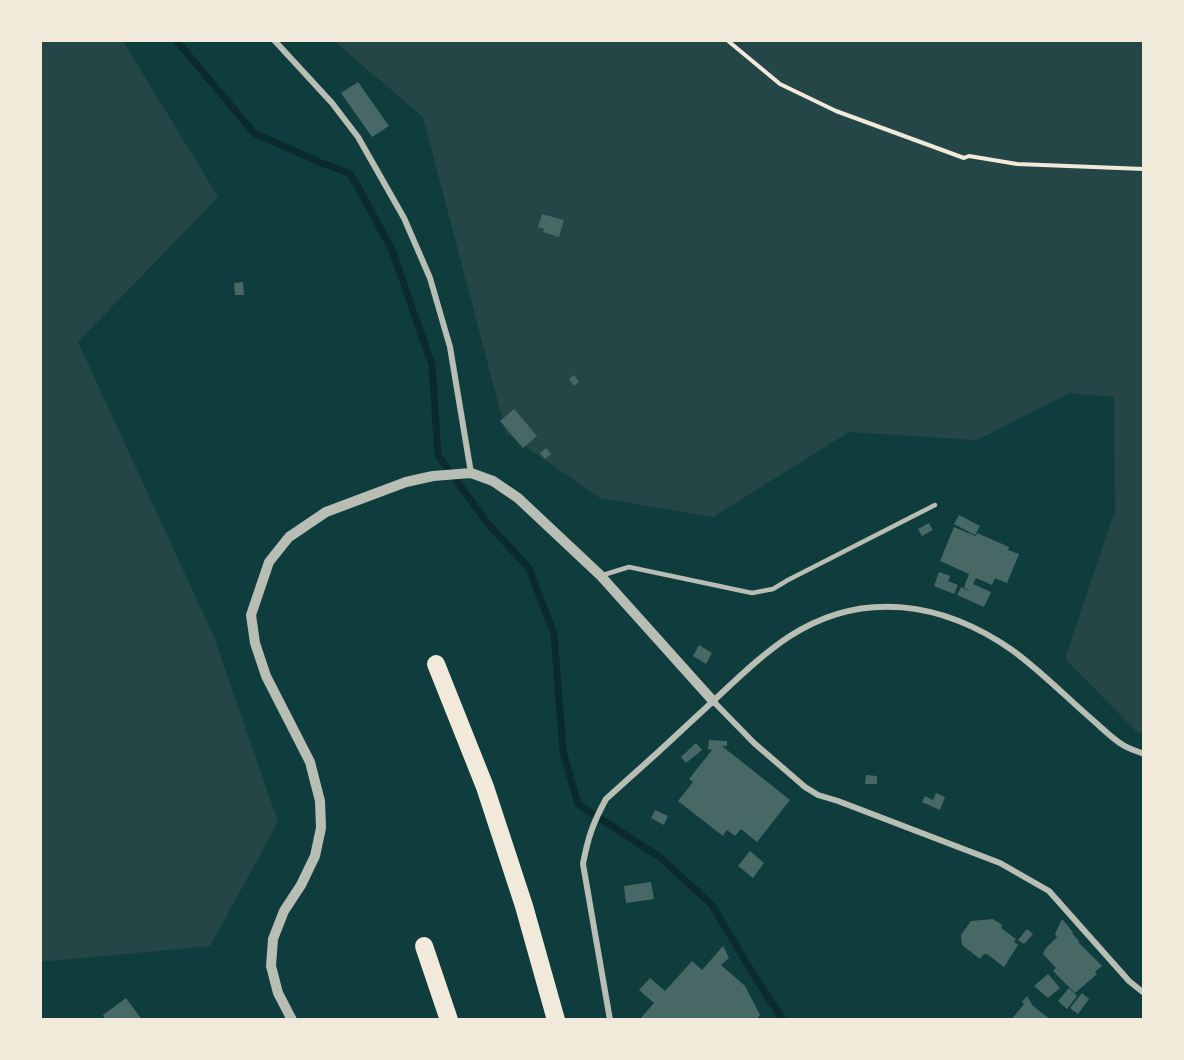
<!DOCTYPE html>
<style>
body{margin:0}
#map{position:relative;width:1184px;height:1060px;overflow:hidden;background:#0f3d3e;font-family:Inter,sans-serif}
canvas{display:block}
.frame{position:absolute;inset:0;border:42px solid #f1e9da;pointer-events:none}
</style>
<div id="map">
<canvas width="1184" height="1060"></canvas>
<div class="frame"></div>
</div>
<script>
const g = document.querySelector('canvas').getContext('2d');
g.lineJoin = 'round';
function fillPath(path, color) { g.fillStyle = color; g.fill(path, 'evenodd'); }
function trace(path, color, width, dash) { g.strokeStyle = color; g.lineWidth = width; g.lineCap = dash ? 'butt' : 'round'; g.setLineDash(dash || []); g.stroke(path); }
const green = new Path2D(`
 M41,40l82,1 95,156 -140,145 136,295 64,185 -68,124 -169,16z
 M334,41h809v692h-5l-73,-74 50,-149 -1,-113 -44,-4 -93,47 -128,-8 -136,85 -113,-19 -94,-65 -83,-316z`);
const stream = new Path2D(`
 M176,40l78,93 65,29 30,11 8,12 35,65 40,115 6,90 50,69 41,44 25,66 9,117 15,53 83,54 51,47 43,72 28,43`);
const building = new Path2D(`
 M358,82l31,44 -17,11 -31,-44z
 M542,214l22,6 -5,17 -16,-5 1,-3 -6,-2z
 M243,282l1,13h-9l-1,-12z
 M574,375l5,7 -5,4 -5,-7z
 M514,409l23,27 -14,12 -23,-27z
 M546,448l5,6 -6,5 -5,-6z
 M959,515l21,11 -5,9 -21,-11z
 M929,523l4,7 -11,6 -4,-7z
 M954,527l24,10 -2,-1 1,-3 32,14 -1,3 11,4 -12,29 -12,-5 -3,7 -16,-7 -3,6 18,8 -7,15 -27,-12 4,-8 9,4 -6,-4 5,-13 -29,-13z
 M939,572l11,4 -2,5 10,4 -4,9 -20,-8z
 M699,645l13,8 -6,11 -13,-8z
 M709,740l18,1v5h-5l68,54 -33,42 -16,-13 -6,7 -8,-6 -4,6 -45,-35 15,-19 -4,-3 23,-29 -4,-1z
 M696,743l6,7 -16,13 -5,-6z
 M866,775l11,1v8h-12z
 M936,793l9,4 -5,13 -18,-8 3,-6 8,4z
 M655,810l13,6 -4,9 -13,-7z
 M750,851l14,12 -11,15 -15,-12z
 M651,882l3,17 -28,4 -2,-17z
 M993,919l9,6 -1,3 15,11 -2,3 4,3 -14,22 -17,-13h-3l-4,5 -18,-14 -1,-10 10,-14z
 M1062,919l11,13 -1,1 7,8 -1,1 24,24 -7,6 2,2 -22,19 -22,-22 3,-3 -13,-14 2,-5 12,-12 -2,-3z
 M1027,929l6,5 -9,10 -6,-4z
 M723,946l6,12 -8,7 24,21 15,29 -4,5h-117l15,-17 -15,-13 11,-12 15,13 27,-30 10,9z
 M1048,974l12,14 -12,10 -14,-12z
 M1069,988l8,8 -10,13 -9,-8z
 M1082,993l7,6 -11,15 -8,-6z
 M1027,996l6,10 18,14h-40l13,-16 -2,-2z
 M126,998l16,22h-36l-3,-5z`);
const path = new Path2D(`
 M727,40l53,44 56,27 128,47 5,-2 48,8 127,5`);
const service = new Path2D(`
 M603,575l26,-8 123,26 21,-4 15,-9 147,-75`);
const minor = new Path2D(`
 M274,40l58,63 26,34 46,81 26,60 20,69 21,126
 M713,701l41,42 51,44 13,8 20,6 162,62 49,28 80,90 15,12
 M610,1020l-27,-156c5,-27 10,-41 23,-65 35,-31 70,-63 104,-95 26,-24 51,-49 80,-68 73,-47 153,-34 222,14 29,21 55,48 83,72 8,7 18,17 28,23 6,4 14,6 21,9`);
const tertiary = new Path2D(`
 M292,1020l-14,-27 -7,-27 2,-27 11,-28 17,-26 14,-29 6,-28 -1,-27 -10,-39 -44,-86 -11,-33 -4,-28 18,-53 20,-25 37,-25 80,-30 27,-6 38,-3 22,8 25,17 82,77 113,126`);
const motorway = new Path2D(`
 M436,664l49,123 39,119 32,114
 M424,946l25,74`);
fillPath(green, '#244646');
trace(stream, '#0a2a2b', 7);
fillPath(building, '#486865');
trace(path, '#f1e9da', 4);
trace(service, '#b8beb3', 4.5);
trace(minor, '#b8beb3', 6);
trace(tertiary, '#b8beb3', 10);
trace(motorway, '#f1e9da', 18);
</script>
